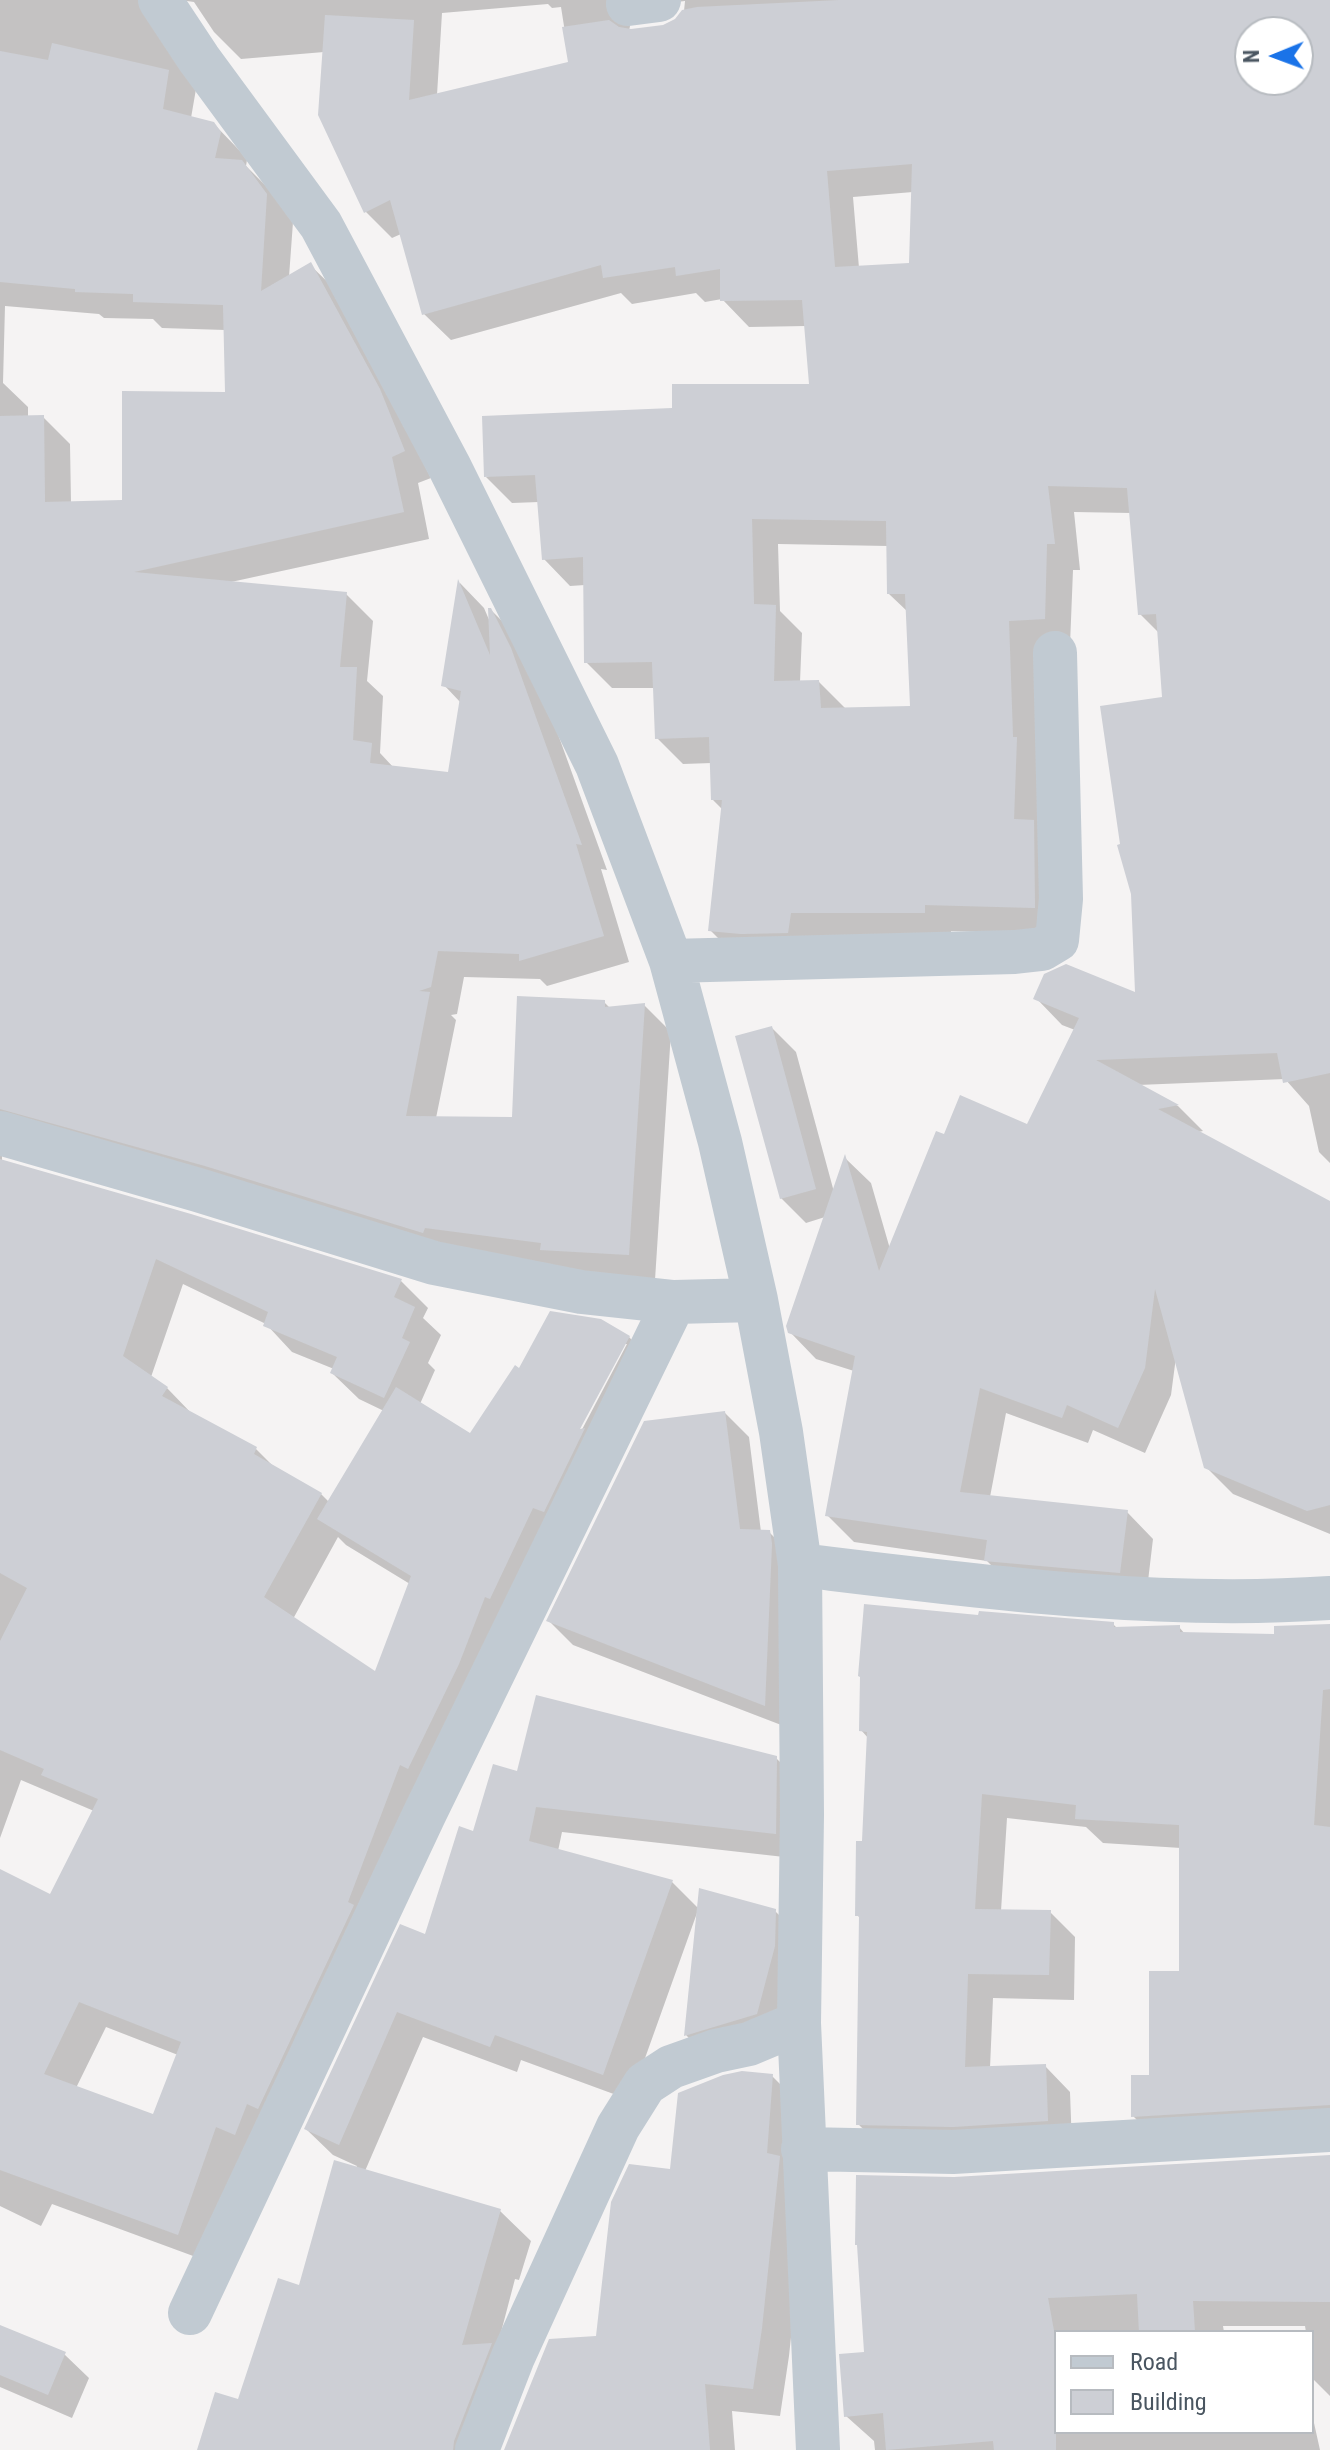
<!DOCTYPE html>
<style>
body{margin:0}
#map{position:relative;width:1330px;height:2450px;overflow:hidden;background:#f5f3f3;font-family:"Roboto Condensed",sans-serif}
canvas{display:block}
.legend{position:absolute;left:1054px;top:2330px;width:260px;height:104px;box-sizing:border-box;background:#fff;border:2px solid #b7bbc0;margin:0;padding:10px 14px;list-style:none;font-size:24px;color:#4a5661}
.legend li{display:flex;align-items:center;gap:16px;height:40px}
.legend b{width:40px;border:2px solid #b7bbc0}
.north{position:absolute;left:1234px;top:16px;width:80px;height:80px;box-sizing:border-box;background:#fff;border:2px solid #b7bbc0;border-radius:50%;rotate:269deg;font-size:22px;font-weight:700;line-height:32px;text-align:center;color:#4a5661}
.north::after{content:'';display:block;margin:auto;width:28px;height:36px;background:#1a73e8;clip-path:polygon(50% 0,100% 100%,50% 72%,0 100%)}
</style>
<div id="map">
<canvas width="1330" height="2450"></canvas>
<ul class="legend">
<li><b style="height:10px;background:#c1cad2"></b>Road</li>
<li><b style="height:22px;background:#cdcfd5"></b>Building</li>
</ul>
<div class="north">N</div>
</div>
<script>
const g = document.querySelector('canvas').getContext('2d');
g.lineJoin = 'round';
function fillPath(path, color) { g.fillStyle = color; g.fill(path, 'evenodd'); }
function trace(path, color, width, dash) { g.strokeStyle = color; g.lineWidth = width; g.lineCap = dash ? 'butt' : 'round'; g.setLineDash(dash || []); g.stroke(path); }
const shadow = new Path2D(`
 M0,0h1330v1163l-11,-11 -10,-46 -24,-27 -147,6 40,21 25,25 -5,1 132,85v317l-97,-40 -27,-27 -30,-110 -5,38 -26,58 -52,-23 -5,13 -82,-30 -16,84 137,15 26,27 -7,59 -133,-11 -26,-26 -133,-19 -27,-27 27,-144 -38,-12 -26,-27 35,-115 -19,6 -25,-25 -9,-170 24,24 38,140 11,-34 26,25 19,66 55,-112 83,-11 47,-96 -13,-5 -26,-27 101,-3 27,-296 -5,-66 -19,-19 -9,-101 -57,-1 6,58h-7l-3,75 -36,2 5,115 22,172 -110,-3v8l-215,17 -26,-26 13,-120 -10,-10 -1,-37 -29,1 -26,-26 -2,-50h-43l-26,-26 -1,-77 -15,1 -26,-27 -5,-57 -27,1 -26,-26 188,-67 137,-24 -5,-60 -57,1 -27,-28 -17,3 -9,-9 -64,11 -11,-11 -170,47 -27,-26 -23,-80 -9,4 -26,-26 -42,-160 -83,7 -27,-27 -20,-30 -7,-1 -15,5 24,83 -5,29 22,5 27,28 7,9 -1,6 23,23 24,33 -4,55 21,-12 27,26 94,187 -13,5 11,56 -198,43 115,12 27,27 -6,60 16,15 -3,57 14,15 56,6 11,-71 -17,-18 16,-102 24,25 6,14 1,-12 26,26 20,40 70,194 -6,-1 28,93 -82,24 -7,-7 -76,-2 -7,37 -6,1 5,5 -20,98 77,1 91,-117 6,6 34,-3 27,27 -16,248 -86,-5 -567,-123v10l188,54 211,65 27,27 -5,10 18,17 -13,28 7,7 -15,34 51,31 49,-64 109,-34 26,27 -451,896 -152,-56 -11,22 -41,-20v-335l51,26 43,-86 -73,-31 -21,58zM685,1l-1,10 -9,11 -12,5 -34,4 2,-10 21,-16zM548,4l4,4 9,-1 9,57 -133,31 5,-82zM1250,32h48v48h-48zM913,192l-2,72 -52,4 -6,-71zM5,306l94,8 5,4 49,1 9,9 63,2 2,64 -103,108 -53,1 -1,-59 -26,-26h-16v-11l-25,-24zM778,544l110,2 1,48 19,18 4,96h-67l-26,-26h-19l2,-49 -22,-22zM183,1284l83,40 26,28 42,17 -2,4 27,26 25,12 -55,91 -8,-8 -45,-25 -20,-20 -62,-33 -27,-28 -16,-11zM623,1344h4l-50,95 -3,-2zM338,1537l8,8 64,39 -34,90 -83,-55zM106,2027l72,28 -24,61 -78,-28z
 M725,1413l24,24 12,95h8l24,24 -4,172 -216,-83 -24,-24z
 M980,1617l133,7 5,5 61,-2 6,7 91,2 54,-10v505l-172,10 -25,-25 18,-39 30,-104v-125l-78,-5 -17,-16 -79,-9 -6,93 49,1 25,25 -1,63 -81,-2 -3,70 55,-2 25,26 2,54 -188,3 -26,-25 3,-205 -4,-4 7,-72 5,-104 -8,-9z
 M776,1758l26,26v75l-240,-27 -4,19 114,31 27,27 76,2 23,23 -18,103 -71,22 -23,-24 11,-122 -67,187 -109,-40 -4,12 -94,-35 -58,134 135,40 31,30 -12,39 -4,-1 -45,171h-271l40,-49 61,-114 57,-121 -24,-11 -27,-26 121,-192 47,-104 45,-59z
 M772,2076l28,28 7,82 -18,170 -9,60 -48,-5 3,39h-229l91,-112 74,-167z
 M1330,2157v239l-18,-18v-46h-6l-1,-6h-82l1,6h-168v100h256v-18l8,36h-445l-1,-9 -28,-25 20,-63 88,-174z
 M0,2327l64,27 25,24 -17,40 -72,-31z`);
const building = new Path2D(`
 M840,0h490v1073l-47,10 -6,-30 -181,7 83,45 -21,4 172,92v304l-23,6 -103,-43 -49,-179 -10,79 -27,60 -51,-23 -5,13 -82,-30 -20,104 168,18 -8,63 -136,-12 3,-21 -162,-24 30,-160 -67,-23 -2,-7 59,-172 34,117 57,-140 8,3 16,-39 67,29 52,-106 -46,-19 11,-25 22,-10 69,28 -4,-98 -14,-49 3,-1 -20,-138 62,-9 -6,-83 -18,1 -11,-127 -79,-2 7,58h-8l-2,75 -36,2 4,116h4l-3,82 20,1 1,88 -110,-3v8h-134l-3,20 -47,1 -33,-3 14,-131h-11l-2,-63 -54,2 -3,-77 -68,1 -1,-106 -41,3 -7,-85 -51,2 -2,-61 190,-8v-24h137l-7,-84 -82,1v-32l-44,7 -1,-9 -72,11 -2,-13 -179,50 -32,-115 -26,13 -46,-98 7,-100 89,5 -5,80 159,-38 -6,-35 47,-7 10,7 12,2 32,-4 12,-6 7,-9 15,-3zM1250,32h48v48h-48zM912,164l-3,99 -74,4 -8,-96zM752,519l134,2 1,73h18l5,112 -89,2 -2,-28 -45,1 2,-76 -22,-1z
 M52,43l117,27 -6,39 51,13 7,10 -6,26 27,2 25,34 -6,97 50,-29 69,127 25,62 -13,6 12,55 -270,60 213,20 -7,75h17l-4,73 19,3 -2,20 78,9 13,-81 -20,-5 17,-107 32,76 -2,-47h3l20,40 71,197 -6,-1 28,92 -85,25v-7l-81,-3 -7,36 -12,4 11,1 -24,124 106,1 5,-121 88,4v7l40,-4 -16,252 -89,-5 1,-7 -116,-15 -2,5 -218,-67 -205,-57v-693l44,-1 1,87 77,-2v-109l103,1 -2,-87 -90,-3v-8l-58,-2v-3l-75,-7v-231l48,9z
 M772,1026l44,163 -36,10 -45,-163z
 M0,1159l191,55 211,65 -8,18 21,10 -13,31 8,4 -26,56 -54,-25 7,-16 -74,-31 5,-14 -112,-53 -33,97 45,31 -6,9 95,51 -3,7 68,39 -58,104 111,74 36,-95 -94,-57 79,-132 74,46 45,-68 4,3 31,-57 51,8 29,17 -50,93 5,-1 -41,84 -11,-4 -43,91 -5,-2 -26,67 -51,105 -8,-4 -52,137 6,3 -96,204 -11,-5 -12,31 -19,-8 -38,108 -178,-65v-301l50,25 48,-95 -57,-24 3,-6 -44,-19v-109l27,-53 -27,-15zM79,2002l102,40 -28,72 -109,-40z
 M725,1411l15,118 30,1 2,14 -7,162 -219,-85 98,-200z
 M864,1604l114,11 1,-4 135,11v5l66,-2v7l94,2v-8l56,-2v65l-7,1 -9,135 16,2v278l-199,12v-42h18v-104h30v-146l-104,-6 1,-14 -94,-11 -7,115 76,1 -2,65 -81,-1 -3,93 81,-3 2,57 -95,6 -97,-2 3,-209h-4l1,-75h6l5,-109 -8,-1 1,-54 -2,-1z
 M536,1695l241,61 -1,78 -240,-27 -7,34 144,39 -70,195 -108,-40 -5,12 -93,-35 -58,133 -35,-16 96,-205 25,10 34,-108 14,5 20,-67 24,7z
 M699,1888l77,21 -1,37 -18,68 -73,22z
 M742,2071l31,3 -6,79 13,3 -18,172 -9,61 -48,-5 5,66h-206l45,-111 47,-3 15,-134 18,-38 41,5 8,-76 45,-18z
 M1330,2155v147l-137,-1 2,31h-56l-2,-38 -89,4 8,44v108h-62l-1,-9 -107,9 -3,-37 -39,4 -5,-63 25,-2 -7,-107h-2l1,-70 98,2z
 M334,2160l167,49 -39,136 30,-2 -38,98 -1,9h-256l18,-58 23,7 40,-121 21,7z
 M0,2325l66,27 -18,43 -48,-20z`);
const street = new Path2D(`
 M160,0l39,59 122,166 128,241 148,299 74,196 49,181 36,158 25,132 19,133 2,250 -3,208 19,427
 M628,4l31,-4
 M671,961l344,-9 27,-3 15,-9 4,-41 -6,-246
 M0,1133l198,57 236,73 147,29 93,10 82,-2
 M800,1565c174,21 354,45 530,33
 M803,2149l150,3 377,-22
 M190,2313l234,-498 250,-513
 M477,2450l36,-93 105,-230 27,-43 26,-17 45,-16 33,-7 50,-21`);
fillPath(shadow, '#0003');
fillPath(building, '#cdcfd5');
trace(street, '#c1cad2', 44);
</script>
